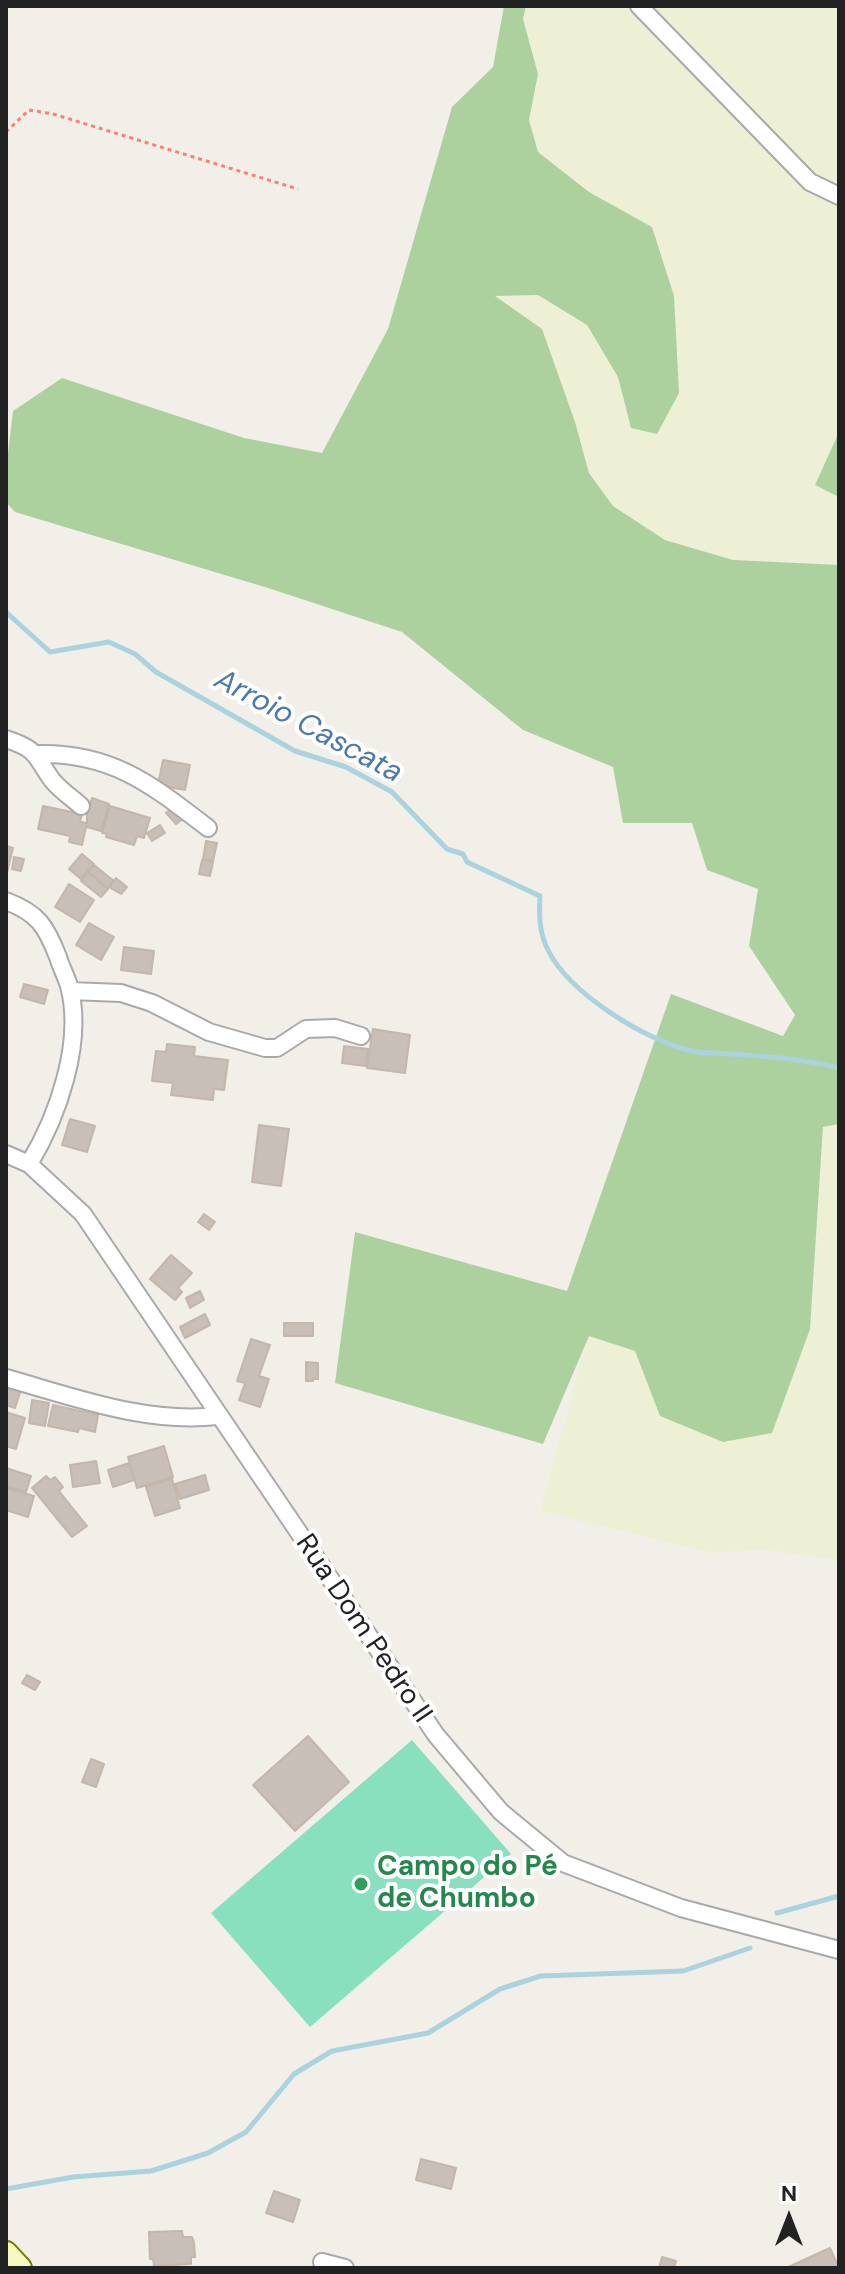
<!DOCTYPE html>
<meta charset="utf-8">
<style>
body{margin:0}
#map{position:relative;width:845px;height:2274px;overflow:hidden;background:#f2efe9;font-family:"DM Sans",sans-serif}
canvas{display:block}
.frame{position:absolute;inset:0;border:8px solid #222;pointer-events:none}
.north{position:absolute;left:749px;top:2178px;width:80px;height:80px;-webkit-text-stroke:6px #fff;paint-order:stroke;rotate:0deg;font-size:22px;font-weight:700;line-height:32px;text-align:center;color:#222}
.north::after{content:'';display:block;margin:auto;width:28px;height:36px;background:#222;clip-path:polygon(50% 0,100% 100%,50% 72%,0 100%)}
</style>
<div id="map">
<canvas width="845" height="2274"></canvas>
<div class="frame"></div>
<div class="north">N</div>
</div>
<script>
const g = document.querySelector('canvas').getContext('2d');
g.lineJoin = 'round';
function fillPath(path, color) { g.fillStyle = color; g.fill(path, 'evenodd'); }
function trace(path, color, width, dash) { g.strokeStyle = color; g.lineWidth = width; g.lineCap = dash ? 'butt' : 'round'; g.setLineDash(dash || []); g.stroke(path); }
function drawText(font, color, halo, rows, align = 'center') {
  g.font = font + ' "DM Sans",sans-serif'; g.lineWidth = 8; g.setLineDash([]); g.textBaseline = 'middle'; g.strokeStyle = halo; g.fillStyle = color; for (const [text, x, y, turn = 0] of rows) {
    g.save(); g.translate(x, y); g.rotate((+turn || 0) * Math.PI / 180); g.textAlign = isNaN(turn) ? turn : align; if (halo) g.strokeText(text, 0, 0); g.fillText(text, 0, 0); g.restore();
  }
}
const farmland = new Path2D(`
 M526,6h313v426l-24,53 24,12v68l-106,-5 -68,-20 -52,-34 -24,-33 -14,-51 -82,-126 45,-1 49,30 31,52 13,51 21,-201 -63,-35 -51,-40 -9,-32 9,-46 -15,-55z
 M839,1124v436l-75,-10 -54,3 -170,-42 48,-175 47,15 25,65 150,-87 14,-202z`);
const forest = new Path2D(`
 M504,6h22l-3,13 15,55 -9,46 9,32 51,40 63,35 22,69 5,97 -22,41 -26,-6 -13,-51 -31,-52 -49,-30 -43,1 47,33 33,93 14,51 24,33 52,34 68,20 106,5v559l-16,3 -13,202 -38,104 -49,9 -63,-26 -25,-65 -46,-15 -46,108 -208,-61 20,-151 212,59 104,-297 112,42 12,-21 -46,-69 9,-57 -51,-19 -15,-47h-69l-10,-56 -90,-37 -121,-98 -134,-44 -253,-76 -9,-10v-32l7,-59 49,-33 182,60 78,15 66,-124 64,-222 41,-40z
 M839,432v65l-24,-12z`);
const pitch = new Path2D(`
 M412,1740l99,114 -201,173 -99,-114z`);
const stream = new Path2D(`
 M6,612l44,40 59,-10 26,12 21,18 139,79 51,16 46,25 55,57 16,5 4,8 73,34c-1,20 -1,36 8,54 21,43 98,91 144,101 14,3 29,2 43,3 36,3 69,5 104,14
 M777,1913l62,-17
 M6,2189l67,-12 78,-6 57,-18 38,-21 48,-58 38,-23 96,-18 72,-44 41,-13 142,-5 67,-23`);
const building = new Path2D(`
 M163,760l27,5 -5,25 -27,-5z
 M92,798l17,6 -8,27 -14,-4v-14z
 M43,806l39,8 -2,8 7,1 -5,22 -13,-3 1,-6 -32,-7z
 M110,806l40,12 -6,20 -7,-2 -3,9 -28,-8 1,-3 -5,-1z
 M173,807l10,12 -7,5 -10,-11z
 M160,825l5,8 -13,8 -5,-8z
 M206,841l11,2 -4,18 -10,-2z
 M6,846l7,2 -7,29z
 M82,854l12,10 -13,15 -12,-10z
 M14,857l10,2 -3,12 -9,-2z
 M202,860l11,2 -3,14 -11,-2z
 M94,865l20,16 -6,7 -20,-16z
 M88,872l20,17 -7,8 -20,-16z
 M116,878l11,9 -6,7 -12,-7z
 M69,884l25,16 -14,22 -25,-15z
 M89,923l25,14 -13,23 -25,-15z
 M124,947l30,4 -3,23 -30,-4z
 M24,984l24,6 -4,14 -24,-7z
 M373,1029l37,6 -5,38 -38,-5z
 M167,1044l28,3 -1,9 34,4 -4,30 -10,-1 -1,11 -42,-5 2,-12 -21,-2 4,-30 10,1z
 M344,1046l24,3 -2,17 -24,-3z
 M70,1119l25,7 -8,26 -25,-7z
 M259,1125l30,4 -8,57 -29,-4z
 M204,1214l11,8 -6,8 -11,-8z
 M171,1255l21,18 -14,15 4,4 -7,8 -25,-21z
 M200,1291l4,9 -14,8 -4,-10z
 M205,1314l5,11 -25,13 -5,-11z
 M284,1323h29v13h-29z
 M251,1339l19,6 -11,31 10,3 -9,28 -21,-7 6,-17 -8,-2z
 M306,1362l12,1v16h-5v2h-7z
 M6,1386l16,1 -7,21 -9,-3z
 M32,1400l17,3 -4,23 -16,-3z
 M53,1405l45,10 -3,17 -16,-4 -1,4 -30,-6z
 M6,1412l19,6 -9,31 -10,-3z
 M164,1446l9,31 -36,11 -9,-31z
 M96,1461l4,22 -27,4 -3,-22z
 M129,1463l5,17 -21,7 -5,-17z
 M6,1468l25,8 -5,16 -20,-6z
 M205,1475l4,15 -29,9 -5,-15z
 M46,1476l4,4 5,-3 8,10 -4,4 28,35 -15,11 -40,-49z
 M172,1479l8,29 -25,8 -9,-29z
 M6,1488l28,8 -6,21 -22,-7z
 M27,1675l13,7 -5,8 -13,-7z
 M308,1736l41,46 -54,49 -42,-46z
 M91,1759l13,5 -8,23 -14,-5z
 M421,2159l35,9 -5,21 -35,-9z
 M274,2191l26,9 -7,22 -27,-9z
 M182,2231l1,6h9l2,5 1,15h-4v7l-37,2 -1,-7h-3l-1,-27z
 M830,2248l9,20h-53z
 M662,2257l14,4 -2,7h-15z`);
const path = new Path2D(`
 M6,132l23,-22 24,4 245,75`);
const minor = new Path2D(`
 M639,6l171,176 29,14
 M6,739c33,11 28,16 46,41 8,10 20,18 29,26
 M37,754c75,-2 115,31 171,74
 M6,901c32,12 40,25 52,56 3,10 8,19 11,29 15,56 -11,130 -40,178
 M70,991l51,2 31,10 57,29 56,16h12l29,-19 29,-1 26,8
 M6,1154l23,10 54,50 353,521 65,77 62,51 118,45 158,42
 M6,1378c68,19 140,46 211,38
 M322,2262l23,6`);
const secondary = new Path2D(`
 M6,2253l14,15`);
const markers = [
 [361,1884,8,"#2e9e5b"]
];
const streetNames = [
 ["Rua Dom Pedro II",363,1629,56]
];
const leisureNames = [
 ["Campo do Pé",377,1868],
 ["de Chumbo",377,1900]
];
const waterNames = [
 ["Arroio Cascata",308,727,28]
];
fillPath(farmland, '#eef0d5');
fillPath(forest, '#add19e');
fillPath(pitch, '#88e0be');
trace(stream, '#aad3df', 5);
fillPath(building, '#c7bfb8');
trace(building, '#c4b6ab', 2);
trace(minor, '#a9a9a9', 20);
trace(secondary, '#707d05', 26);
trace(path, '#fa8072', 3, [4, 4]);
trace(minor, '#fff', 16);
trace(secondary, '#f7fabf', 22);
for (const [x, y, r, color] of markers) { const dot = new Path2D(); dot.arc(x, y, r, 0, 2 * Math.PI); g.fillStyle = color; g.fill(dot); trace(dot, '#fff', 3); }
drawText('28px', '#222', '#fff', streetNames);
drawText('bold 28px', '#27864d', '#fff', leisureNames, 'left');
drawText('italic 30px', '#4a7aab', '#fff', waterNames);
</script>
